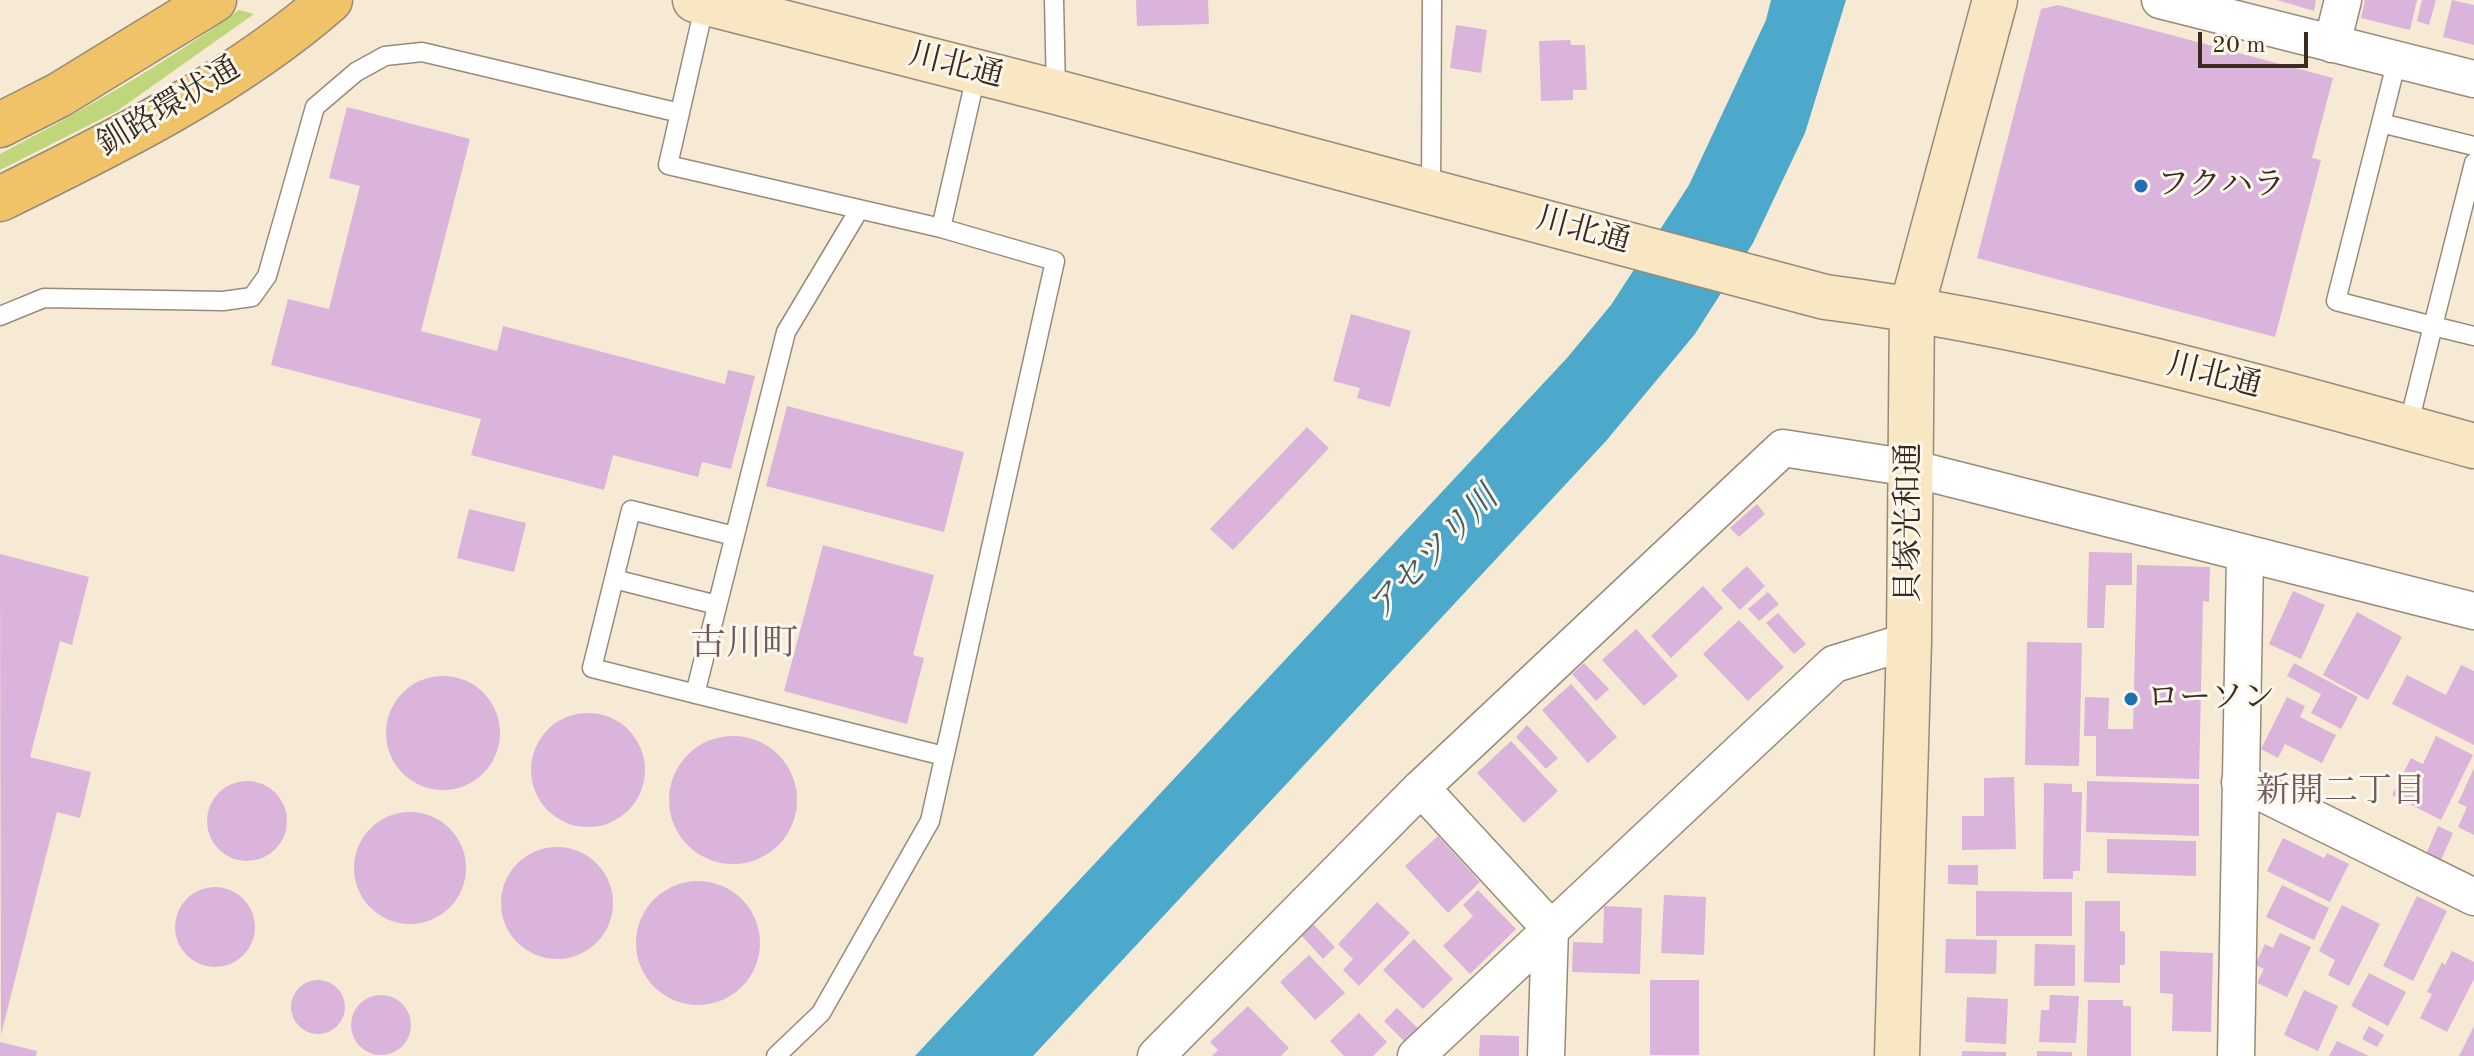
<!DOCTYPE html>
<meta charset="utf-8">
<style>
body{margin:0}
#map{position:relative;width:2474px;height:1056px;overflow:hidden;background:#f6ead5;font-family:"Old Standard TT",serif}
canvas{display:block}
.scale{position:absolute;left:2198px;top:32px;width:110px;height:36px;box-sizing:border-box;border:4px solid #3b2a1e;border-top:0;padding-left:10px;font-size:24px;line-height:28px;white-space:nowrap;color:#3b2a1e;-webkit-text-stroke:6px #fbf7ec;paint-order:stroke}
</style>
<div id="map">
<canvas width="2474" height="1056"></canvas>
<div class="scale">20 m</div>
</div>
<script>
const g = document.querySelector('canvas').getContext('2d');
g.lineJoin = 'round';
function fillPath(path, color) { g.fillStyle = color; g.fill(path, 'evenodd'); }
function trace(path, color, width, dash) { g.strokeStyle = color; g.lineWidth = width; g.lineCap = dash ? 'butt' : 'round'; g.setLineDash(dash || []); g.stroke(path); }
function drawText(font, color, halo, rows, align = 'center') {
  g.font = font + ' "Old Standard TT","Noto Serif JP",serif'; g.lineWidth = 6; g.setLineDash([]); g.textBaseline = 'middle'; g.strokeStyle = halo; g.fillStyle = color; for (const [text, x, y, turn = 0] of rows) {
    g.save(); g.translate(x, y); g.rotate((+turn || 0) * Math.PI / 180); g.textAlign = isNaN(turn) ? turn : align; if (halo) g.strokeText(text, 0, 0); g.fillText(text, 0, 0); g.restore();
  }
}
const green = new Path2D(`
 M239,10l15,4 -137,97 -117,59v-16c83,-44 163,-89 239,-144z`);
const water = new Path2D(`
 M1771,0h75l-41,133 -52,110 -58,91 -89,107 -573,615h-118l652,-698 44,-53 78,-120 77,-165z`);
const building = new Path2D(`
 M1136,0h72l1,24 -72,2z
 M2277,0h39l-2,11z
 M2365,0h52l-7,30 -49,-12z
 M2422,0h14l-7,25 -12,-4z
 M2452,0l22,5v40l-31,-8z
 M2058,5l275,73 -21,80 9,2 -46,177 -298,-79 64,-249z
 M1456,25l31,5 -6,43 -31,-5z
 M1570,40l1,5h14l2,45h-14v10l-32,1 -2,-60z
 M347,107l123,32 -49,192 76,20 6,-25 222,58 3,-14 27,6 -24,93 -29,-7 -4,15 -85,-22 -9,35 -133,-35 10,-36 -210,-54 17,-66 41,10 31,-123 -31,-8z
 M1351,314l60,17 -21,76 -33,-9 3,-10 -27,-7z
 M787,406l177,46 -20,80 -178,-46z
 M1307,427l22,21 -96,102 -23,-21z
 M1757,504l8,10 -26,23 -9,-9z
 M469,509l57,14 -12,49 -57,-14z
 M823,545l111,30 -21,80 11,3 -17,66 -123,-33z
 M2089,552l43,1v32h-26l-2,43h-17z
 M0,554l89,23 -17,68 -12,-4 -30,116 61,15 -11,46 -23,-6 -56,223z
 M2137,565l73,2 -1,35 -6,-1 -4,178 -103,-3v-40h-12l1,-39 24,1 -1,31h25z
 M1747,566l18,20 -25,24 -19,-20z
 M1703,586l20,22 -52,50 -20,-22z
 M2293,591l32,14 -24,54 -32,-15z
 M1768,592l11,12 -20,17 -11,-12z
 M2357,612l45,25 -34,63 -45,-25z
 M1778,613l28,31 -12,10 -28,-31z
 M1739,620l45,47 -36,34 -45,-47z
 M1636,629l42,47 -34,30 -42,-46z
 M2027,642l55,1 -3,123 -54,-1z
 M1584,663l25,26 -13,12 -24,-27z
 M2294,663l64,34 -17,32 -30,-16 10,-19 -34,-18z
 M2461,665l13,6v74l-82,-41 15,-29 39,20z
 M386 733a57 57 0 1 1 114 0a57 57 0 1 1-114 0Z
 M1571,684l46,53 -29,26 -46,-53z
 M2287,697l18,9 -5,11 36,18 -14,28 -37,-19 -7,14 -17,-9z
 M531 770a57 57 0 1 1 114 0a57 57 0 1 1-114 0Z
 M1527,725l31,33 -12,11 -30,-32z
 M2436,736l37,19 -32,65 -49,-25 19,-37 12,6z
 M669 800a64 64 0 1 1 128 0a64 64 0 1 1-128 0Z
 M1511,741l47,50 -34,32 -47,-50z
 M2474,768v67l-16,-8 9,-20 -9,-4z
 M2014,777l2,72 -54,1v-34h22v-38z
 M207 821a40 40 0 1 1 80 0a40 40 0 1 1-80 0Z
 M2087,781l112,3v52l-113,-4z
 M2044,783l28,1v8h10l-2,79h-7v8h-30z
 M354 868a56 56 0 1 1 112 0a56 56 0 1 1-112 0Z
 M2438,826l15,7 -12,27 -15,-6z
 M1438,836l42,46 -32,31 -43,-47z
 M2283,838l41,20 3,-5 22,11 -19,38 -63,-31z
 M2107,839l89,2v35l-89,-3z
 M501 903a56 56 0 1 1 112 0a56 56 0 1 1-112 0Z
 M1948,865h30v20l-30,-1z
 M636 943a62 62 0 1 1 124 0a62 62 0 1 1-124 0Z
 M2282,885l47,23 -15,32 -48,-23z
 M175 927a40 40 0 1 1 80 0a40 40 0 1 1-80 0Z
 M1478,890l38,39 -46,45 -27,-28 30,-30 -10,-11z
 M1976,891l96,1v44h-96z
 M1664,895l42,2 -2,58 -43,-2z
 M2417,896l30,15 -34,70 -30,-15z
 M2085,901h35v30l5,1v33h-5v18l-36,-1z
 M1377,902l33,31 -51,53 -16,-16 10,-11 -15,-15z
 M2342,905l38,19 -31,62 -21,-11 7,-15 -16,-9z
 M1604,906l38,2 -2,66 -68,-2 1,-30 30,1z
 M1313,924l22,23 -12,12 -22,-24z
 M2280,933l31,14 -24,50 -30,-14 7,-14 -9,-4 10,-21 8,4z
 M1414,939l39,40 -30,30 -40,-39z
 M1946,939l51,1 -1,34 -51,-1z
 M2035,944l40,1v41h-41z
 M2160,951l53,2 -2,79 -39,-1 1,-37 -13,-1z
 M2452,951l22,11v17l-27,53 -27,-14 12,-24 -5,-2 15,-30 3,3z
 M1309,955l36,38 -30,27 -35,-38z
 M2369,973l37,19 -18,34 -37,-20z
 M291 1007a27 27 0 1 1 54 0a27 27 0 1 1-54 0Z
 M1650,980h49v75h-49z
 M2304,990l34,16 -20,45 -34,-16z
 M351 1025a30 30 0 1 1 60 0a30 30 0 1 1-60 0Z
 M2050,995l29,1 -3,47 -37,-1 2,-32h8z
 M1967,997l41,2 -2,45 -41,-2z
 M2088,1000h35v6h8v50h-44z
 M1248,1006l41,42 -8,8h-69l6,-6 -8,-8z
 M1397,1008l22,21 -14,13 -21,-21z
 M1359,1013l28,29 -14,14h-29l-14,-15z
 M2369,1026l15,9 -7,12 -15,-8z
 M2474,1026v30h-15z
 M1480,1035l39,1v20h-40z
 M2337,1041l32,15h-40z
 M0,1042l37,9 -1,5h-36z
 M1962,1051l44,1v4h-44z
 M2037,1051l35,1v4h-35z`);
const lane = new Path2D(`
 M1054,0l2,92
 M705,3l-37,162 273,63 36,-157
 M2397,60l-61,241 97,25 -25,101
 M2381,123l93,23
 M2474,163l-41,163 41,10
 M1431,191l1,-191
 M0,316l44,-18 179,3 29,-4 15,-21 48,-169 41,-35 29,-16 37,-4 258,61
 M734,536l-103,-26 -39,158 352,88
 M614,579l103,26
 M695,694l91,-362 73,-122
 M776,1056l45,-43 109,-192 125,-560 -114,-33`);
const street = new Path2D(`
 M2160,0l314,79
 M2332,44l11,-44
 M2240,782l234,115
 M1421,788l129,140 -4,128
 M1156,1056l265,-268 362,-340 127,20 564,143
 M1416,1056l418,-392 75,-23
 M2236,1056l9,-500`);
const secondary = new Path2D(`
 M695,0l361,92 769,205c220,28 436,90 649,149
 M1897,1056l12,-415 3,-334 83,-307`);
const highway = new Path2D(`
 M0,125l59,-30 155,-95
 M0,199c114,-56 234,-115 330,-199`);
const markers = [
 [2141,186,8,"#1f6fb2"],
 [2131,699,8,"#1f6fb2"]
];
const streetNames = [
 ["川北通",956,66,14],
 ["釧路環状通",169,107,-31],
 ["川北通",1583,231,15],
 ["川北通",2214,376,14],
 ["貝塚光和通",1910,523,-90]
];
const poiNames = [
 ["フクハラ",2157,186],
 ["ローソン",2147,699]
];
const waterNames = [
 ["アセツリ川",1434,554,-46]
];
const neighbourhoodNames = [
 ["新開二丁目",2341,792]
];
const quarterNames = [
 ["古川町",744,645]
];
fillPath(green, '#bfd67a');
fillPath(water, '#4ca9cb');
fillPath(building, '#dab4da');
trace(lane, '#988a7a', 21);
trace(street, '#988a7a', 39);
trace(secondary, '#988a7a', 47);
trace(highway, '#988a7a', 47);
trace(lane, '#fff', 18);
trace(street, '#fff', 36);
trace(secondary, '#f9e7c3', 44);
trace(highway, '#f0c369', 44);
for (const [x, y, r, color] of markers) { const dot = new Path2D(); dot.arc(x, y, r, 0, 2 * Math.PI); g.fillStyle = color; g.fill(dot); trace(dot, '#fbf7ec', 3); }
drawText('32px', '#3b2a1e', '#fbf7ec', streetNames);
drawText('32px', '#3b2a1e', '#fbf7ec', poiNames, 'left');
drawText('italic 34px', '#425d63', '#fbf7ec', waterNames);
drawText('34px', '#735a60', '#fbf7ec', neighbourhoodNames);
drawText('36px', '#735a60', '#fbf7ec', quarterNames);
</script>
